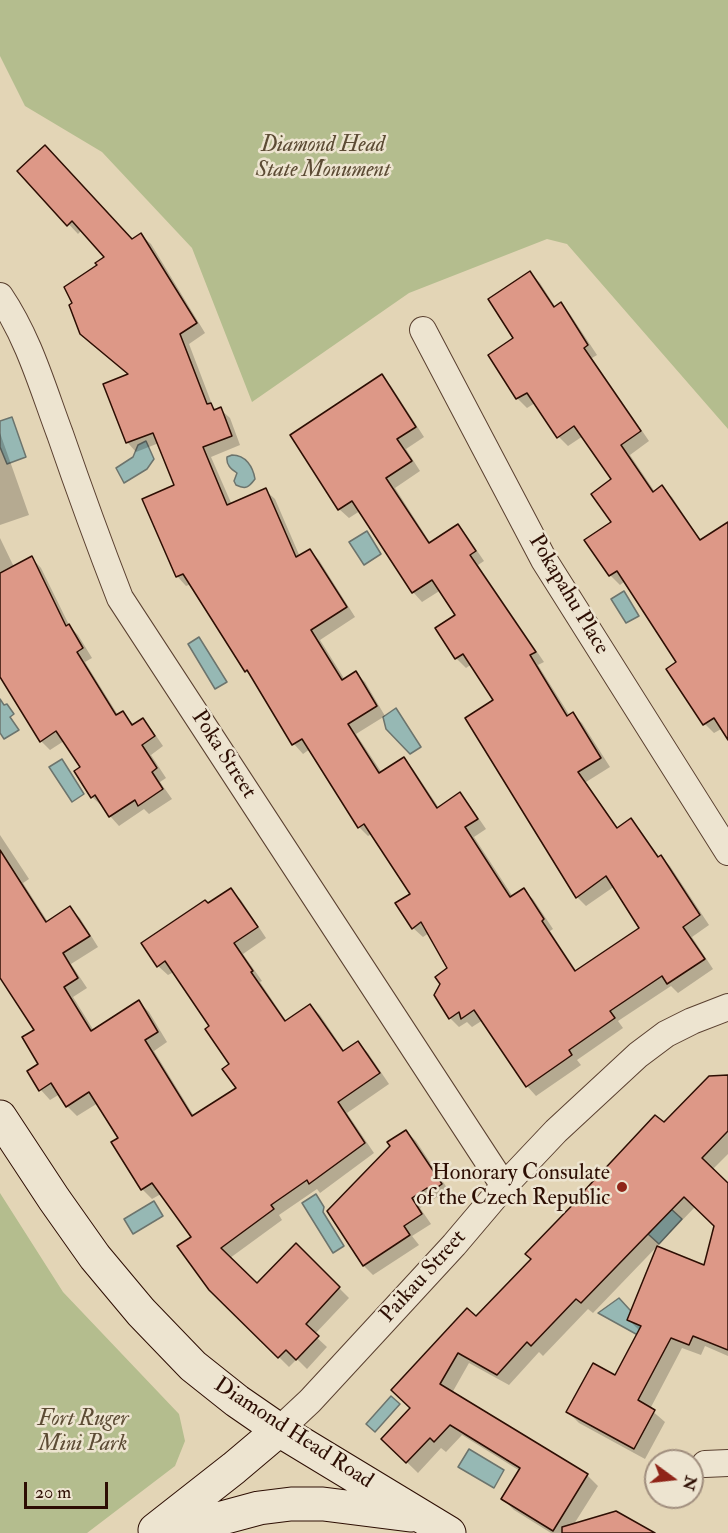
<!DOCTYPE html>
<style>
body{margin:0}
#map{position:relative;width:728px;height:1533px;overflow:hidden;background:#e3d5b6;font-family:"IM FELL Double Pica",serif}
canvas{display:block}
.north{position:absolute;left:644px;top:1449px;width:60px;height:60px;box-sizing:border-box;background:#ede4d0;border:2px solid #a08e7e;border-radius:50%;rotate:105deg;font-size:16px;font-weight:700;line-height:24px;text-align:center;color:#2d0e03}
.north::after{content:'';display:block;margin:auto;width:21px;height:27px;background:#8f2418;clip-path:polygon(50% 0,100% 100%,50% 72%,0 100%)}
.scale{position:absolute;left:24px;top:1482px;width:84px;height:27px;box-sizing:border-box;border:3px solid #2d0e03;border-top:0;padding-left:8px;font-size:18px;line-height:21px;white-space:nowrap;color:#2d0e03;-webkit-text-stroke:4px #ede4d0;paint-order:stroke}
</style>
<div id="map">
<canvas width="728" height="1533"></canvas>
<div class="north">N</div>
<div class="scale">20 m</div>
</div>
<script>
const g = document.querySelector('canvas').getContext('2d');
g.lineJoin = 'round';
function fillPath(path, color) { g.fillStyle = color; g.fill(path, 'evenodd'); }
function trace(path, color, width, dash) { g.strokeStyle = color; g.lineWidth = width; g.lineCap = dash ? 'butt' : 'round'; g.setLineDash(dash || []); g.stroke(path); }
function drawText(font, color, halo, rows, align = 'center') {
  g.font = font + ' "IM FELL Double Pica",serif'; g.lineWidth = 5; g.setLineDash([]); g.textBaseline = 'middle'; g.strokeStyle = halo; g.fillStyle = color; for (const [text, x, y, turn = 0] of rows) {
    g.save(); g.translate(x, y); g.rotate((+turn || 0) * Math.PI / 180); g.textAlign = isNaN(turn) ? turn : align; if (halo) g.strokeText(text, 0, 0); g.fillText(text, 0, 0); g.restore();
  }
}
const green = new Path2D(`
 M0,0h728v429l-161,-185 -20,-5 -138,54 -157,109 -60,-154 -90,-96 -77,-46 -25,-50z
 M0,1193l63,99 116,122 6,27 -10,25 -88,67h-87z`);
const water = new Path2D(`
 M12,417l14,40 -19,7 -7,-17v-26z
 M146,441l8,18 -7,10 -23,14 -8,-15 17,-11 5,-12z
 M232,455c14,0 21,12 23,24 -6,8 -9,11 -19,6l-2,-4 3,-8c-6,-4 -11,-8 -10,-16z
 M367,531l14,23 -17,11 -15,-23z
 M624,591l15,25 -13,7 -15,-24z
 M199,637l28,45 -12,7 -27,-45z
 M0,699l4,6 3,-1 7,10 -4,3 9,13 -15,9 -4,-6z
 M396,708l25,39 -11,7 -24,-25 -3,-12z
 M62,759l22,35 -12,8 -23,-35z
 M316,1194l8,13 -1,5 21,34 -11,7 -31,-50z
 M154,1201l9,15 -30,18 -9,-15z
 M670,1208l12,11 -23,25 -11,-10z
 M619,1298l32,35 -6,6 -47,-26z
 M391,1396l9,8 -25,28 -9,-8z
 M469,1449l35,21 -10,18 -36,-21z`);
const shadow = new Path2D(`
 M19,171l113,70 9,-6 10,9 54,89 -16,11 24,63 4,3 3,-1 10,9 10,27 -29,12 21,48 33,-15 10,9 25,58 10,-6 9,9 36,57 -35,23 25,40 11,-7 9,9 20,34 -29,18 26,39 22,-14 9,10 26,39 21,-14 9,10 17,25 -12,8 39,60 10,-7 10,9 20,30 -3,2 27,41 65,-44 -27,-42 -29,20 -9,-9 -82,-197 -23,-36 -6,4 -10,-10 -19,-29 20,-13 -16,-26 -19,12 -9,-10 -53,-81 -11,7 -10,-9 43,-133 9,10 33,51 -18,12 14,22 -25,17 36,56 27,-18 9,10 17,25 -6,4 66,97 -6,3 32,51 3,-2 9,9 28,44 -24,15 32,47 13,-9 9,10 20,28 1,-1 9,9 39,59 -17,12 21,32 -35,24 -7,-7 -53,35 5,7 -46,32 4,5 -45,31 -9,-10 -44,-66 -11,7 -5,-5 -8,5 -9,-9 -1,-49 -20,-36 -6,4 -10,-9 -1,-34 -40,-60 -4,2 -9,-9 -49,-78 -7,5 -9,-10 -39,-64 -9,-9 -55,-87 -5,2 -9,-10 -1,-90 -17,-43 -23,9 -9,-10 3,-67 -39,-31 -10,-11 26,-76 -25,-27 -4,4z
 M530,273l10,10 16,25 5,-4 9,10 27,41 -5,3 57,83 -19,14 25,37 7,-5 10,10 29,44 27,-6v198l-5,-5 -9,5 -9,-9 -37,-55 10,-6 -53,-82 -5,4 -10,-10 4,-95 -31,-44 -15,10 -9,-9 -24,-34 -8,5 -9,-9 -28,-43 25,-17z
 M0,433l29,82 -29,10z
 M0,538l14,29 18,-9 9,10 29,59 8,8 14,23 -7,4 33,53 5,-2 11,12 8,-5 10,10 11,16 -12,9 15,23 -6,4 12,17 -23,15 -5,-5 -25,17 -9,-10 -7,-11 -1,1 -10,-9 -10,-29 -18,-27 -14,9 -9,-9 -41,-67z
 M0,835l29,44 -6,4 25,39 22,-14 10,10 18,29 -27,17 16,24 -14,9 21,34 45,-29 10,10 18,30 -13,9 40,65 44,-28 -7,-24 -20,-37 -37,-55 -6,3 -10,-9 51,-61 22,-15 10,10 25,38 -23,16 19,27 -2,1 27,40 23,-17 10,10 25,37 13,-9 10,10 21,31 -42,29 27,40 -54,40 -3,-4 -38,26 3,5 -52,38 27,27 39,-40 53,53 -35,37 13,12 -20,22 -10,-10 -8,8 -79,-78 -17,-52 -32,-43 -9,5 -10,-10 -22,-50 -22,-36 -21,13 -10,-10 -7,-12 -10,6 -9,-10 -1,-25 -4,-34 -36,-56z
 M728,1076v78l-16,16 16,15v171l-23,-10 -4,9 -19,-7 -32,61 15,13 -20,37 -66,-36 -11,-11 47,-35 25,-46 -11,-11 76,-53 11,-41 -21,-19 -102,106 -5,-4 -45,47 -4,-4 -30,33 -40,-22 -17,30 135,82 11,11 -24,38 70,9h-93l-37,-23 -11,-11 17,-28 -58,-36 -16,17 -5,-4 -23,25 -35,-34 29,-31 64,-90 188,-194z
 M406,1131l10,10 35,53 -10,7 -4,-4 -17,11 11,16 -19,12 7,9 -46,30 -9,-9 -35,-55z`);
const building = new Path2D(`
 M45,145l87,94 9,-6 56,90 -17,11 27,70 4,-1 3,7 7,-3 11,29 -29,11 24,58 39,-17 30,69 14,-8 37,58 -36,23 31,50 14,-9 21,35 -29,18 31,49 25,-16 33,51 23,-16 18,27 -13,8 45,70 14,-9 20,31 -2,2 33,50 64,-43 -33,-52 -30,22 -111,-180 28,-18 -30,-46 -8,5 -20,-31 20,-13 -23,-35 -20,13 -60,-92 -14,9 -48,-75 92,-61 34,53 -19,12 15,22 -26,17 43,65 29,-19 18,27 -6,4 66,97 -6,3 37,61 6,-4 28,46 -23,14 39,56 14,-10 27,39 3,-2 39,60 -17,12 22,32 -38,25 -5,-8 -52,35 5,7 -46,32 3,5 -46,32 -52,-77 -13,9 -2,-7 -10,7 -15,-24 6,-11 -5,-7 12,-9 -26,-46 -9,7 -17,-26 15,-9 -46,-70 -6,4 -56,-89 -10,6 -45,-75 -2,2 -62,-98 -7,3 -34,-78 32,-14 -21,-52 -27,10 -23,-59 25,-10 -48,-40 -11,-29 3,-2 -8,-16 33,-22 -2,-2 9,-6 -32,-36 -5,5 -50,-55z
 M530,271l24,36 7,-5 27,43 -4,3 57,83 -20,14 32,47 9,-7 38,55 28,-18v218l-14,-22 -11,7 -37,-56 10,-7 -59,-91 -8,5 -25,-36 27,-18 -20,-28 20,-15 -37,-53 -17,12 -30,-45 -11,6 -28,-44 25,-17 -25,-39z
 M32,556l34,70 3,-2 14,24 -6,4 39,63 7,-4 9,14 11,-7 12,18 -13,9 15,23 -5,4 11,17 -25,17 -3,-6 -26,17 -14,-22 -4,3 -17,-27 6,-4 -24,-36 -16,11 -40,-65v-104z
 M0,850l46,72 24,-16 20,30 -27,17 15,25 -14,9 27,44 48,-31 19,32 -13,8 47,76 44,-28 -14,-19 7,-5 -24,-35 4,-3 -44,-65 -8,6 -16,-24 64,-43 3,3 23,-15 27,39 -24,16 19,28 -2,1 34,49 25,-17 33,47 15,-10 22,32 -42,29 27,41 -56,41 -2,-4 -36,25 3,4 -53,39 36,35 39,-40 44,44 -34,37 13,12 -23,24 -10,-10 -8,8 -69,-68 -32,-44 14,-9 -39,-54 -11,7 -30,-48 7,-4 -29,-46 -23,15 -15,-24 -12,8 -12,-20 11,-7 -16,-27 12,-7 -34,-52z
 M728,1075v56l-26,27 26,25v167l-35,-14 -4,9 -18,-7 -33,62 17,10 -21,39 -68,-37 27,-49 22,12 26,-49 -14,-6 30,-74 47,19 10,-39 -30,-29 -103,106 -5,-4 -45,47 -4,-4 -30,33 -39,-22 -18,31 148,90 -35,57 -52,-32 19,-31 -70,-43 -16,17 -4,-4 -24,25 -25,-24 29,-31 -19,-18 76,-82 9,8 55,-57 -6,-5 60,-62 -1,-1 71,-76 9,7 45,-46z
 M406,1130l36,54 -11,8 -4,-4 -15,10 10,16 -18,12 6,9 -47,31 -36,-55 63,-65 -3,-4z
 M616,1511l39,22h-93v-6z`);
const street = new Path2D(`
 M0,296c29,43 42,90 60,138 19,55 39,110 60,164l384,588
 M423,330l121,230 184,292
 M279,1430l31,-29 73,-79 71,-77 50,-59 52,-55 82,-76 28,-21 26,-13 36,-14
 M705,1464l23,-1`);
const secondary = new Path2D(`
 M0,1117l54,82 41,58 46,55 52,54 44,35 42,29 170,103
 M155,1530l79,-62 45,-38
 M167,1533l92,-25 32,-4h32l87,11`);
const markers = [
 [622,1187,6,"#8f2418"]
];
const parkNames = [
 ["Diamond Head",323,146],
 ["State Monument",323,171],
 ["Fort Ruger",83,1420],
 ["Mini Park",83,1445]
];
const streetNames = [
 ["Pokapahu Place",568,595,59],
 ["Poka Street",223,755,57],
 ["Paikau Street",424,1277,-48],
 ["Diamond Head Road",293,1434,33]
];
const poiNames = [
 ["Honorary Consulate",610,1174],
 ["of the Czech Republic",610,1199]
];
fillPath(green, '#b4bd8e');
fillPath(water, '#96b8b4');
trace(water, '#6c746d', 1.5);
fillPath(shadow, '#0003');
fillPath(building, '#dd9887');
trace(building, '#2d0e03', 1.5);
trace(street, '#5a4030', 28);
trace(secondary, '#2d0e03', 35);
trace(street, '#ede4d0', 26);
trace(secondary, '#ede4d0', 33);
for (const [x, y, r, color] of markers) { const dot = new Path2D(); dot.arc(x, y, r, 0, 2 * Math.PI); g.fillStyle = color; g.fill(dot); trace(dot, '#ede4d0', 2); }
drawText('italic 22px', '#5c4b34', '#ede4d0', parkNames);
drawText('22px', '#2d0e03', '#ede4d0', streetNames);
drawText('22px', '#2d0e03', '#ede4d0', poiNames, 'right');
</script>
